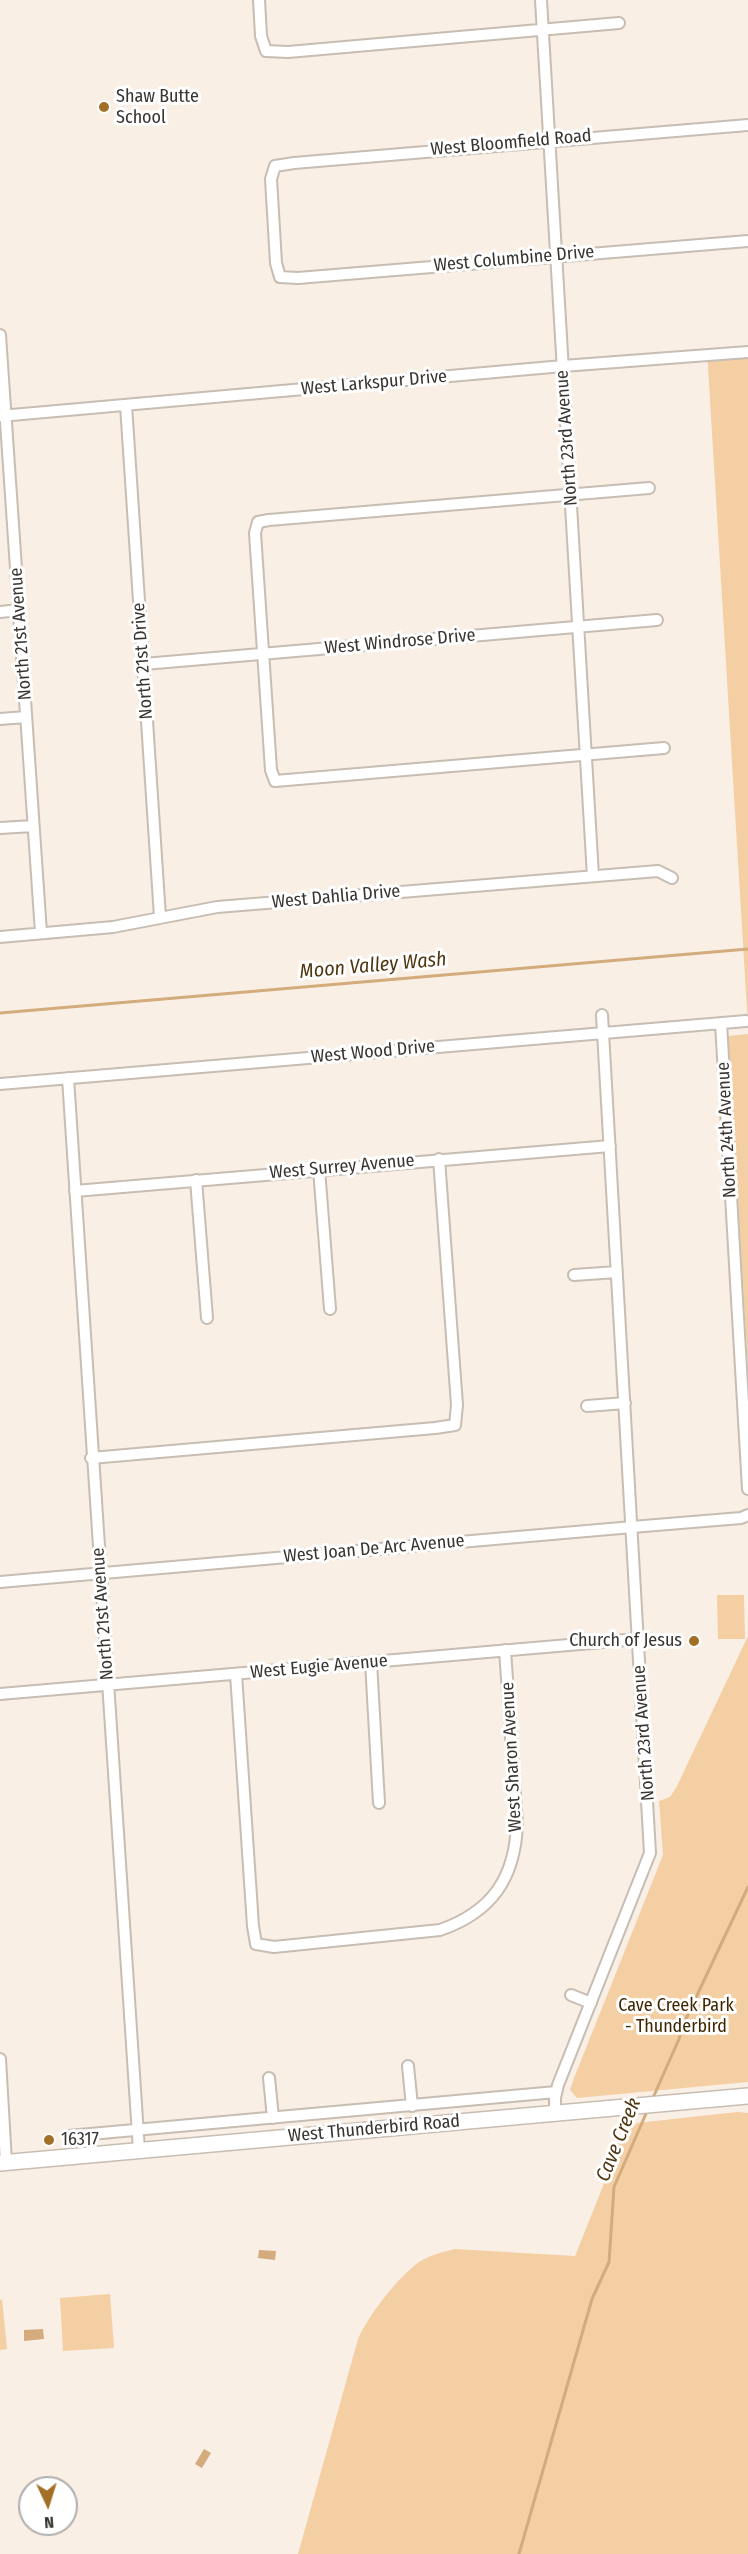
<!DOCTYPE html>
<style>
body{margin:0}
#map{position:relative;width:748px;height:2554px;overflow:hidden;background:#f9efe4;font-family:"Fira Sans Condensed",sans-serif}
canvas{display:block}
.north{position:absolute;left:18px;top:2476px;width:60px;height:60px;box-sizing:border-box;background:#fff;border:2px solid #afaeac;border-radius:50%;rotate:176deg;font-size:16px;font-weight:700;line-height:24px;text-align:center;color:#383430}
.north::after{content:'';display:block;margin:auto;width:21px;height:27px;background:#a36f27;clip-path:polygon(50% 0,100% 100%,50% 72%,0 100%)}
</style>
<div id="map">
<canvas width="748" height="2554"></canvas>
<div class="north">N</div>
</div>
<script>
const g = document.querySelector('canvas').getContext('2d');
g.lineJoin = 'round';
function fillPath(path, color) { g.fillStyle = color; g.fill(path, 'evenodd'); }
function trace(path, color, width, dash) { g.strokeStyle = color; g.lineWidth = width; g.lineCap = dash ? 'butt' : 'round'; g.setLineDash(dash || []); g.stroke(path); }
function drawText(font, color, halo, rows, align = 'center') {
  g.font = font + ' "Fira Sans Condensed",sans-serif'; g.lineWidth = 6; g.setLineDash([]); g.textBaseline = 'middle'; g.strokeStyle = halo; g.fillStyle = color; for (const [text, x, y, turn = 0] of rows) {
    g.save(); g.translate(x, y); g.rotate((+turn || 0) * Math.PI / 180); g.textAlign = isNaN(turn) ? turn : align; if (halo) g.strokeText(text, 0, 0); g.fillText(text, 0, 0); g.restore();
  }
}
const green = new Path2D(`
 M748,346v680l-41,-676z
 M748,1034v332l-20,-330z
 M717,1595h27l1,44h-27z
 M748,1636v446l-171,16 -7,-8 4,-12 89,-223 -4,-54 11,-4 7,-11z
 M737,2112l11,1v441h-450l60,-215c10,-23 40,-62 61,-77 12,-7 23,-10 36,-13l120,7 28,-70 7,-38 27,-25z
 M110,2294l4,54 -51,3 -3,-53z
 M2,2299l5,50 -7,1v-50z`);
const water = new Path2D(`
 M259,2250l17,1 -1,9 -17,-2z
 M43,2329l1,10 -20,2v-11z
 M204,2449l7,4 -9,15 -7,-4z`);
const stream = new Path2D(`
 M0,1013l748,-64
 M652,2100l27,-61 4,-14 65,-138
 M519,2554l73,-255 17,-37 5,-75 34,-78`);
const minor = new Path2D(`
 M259,0l2,36 5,15 22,1 331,-29
 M541,0l52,876
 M748,125l-454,38 -19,3 -4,13 5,84 4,14 18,1 450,-37
 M0,335l41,598
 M126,405l34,512
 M0,416l563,-50 185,-14
 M649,488l-380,32 -11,2 -3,11 16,237 4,11 389,-33
 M0,612l19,-2
 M144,664l513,-44
 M0,719l26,-2
 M0,828l33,-2
 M0,937l113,-10 104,-20 441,-36 14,7
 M721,1023l27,466
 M68,1078l71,1072
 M0,1084l746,-63
 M319,1169l11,140
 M196,1180l11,138
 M75,1191l535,-45
 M574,1275l43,-3
 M587,1406l38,-3
 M91,1458l344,-30 20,-3 2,-20 -18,-246
 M0,1582l644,-56 97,-8 7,-3
 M371,1662l8,141
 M236,1674l17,252 3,18 18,3 166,-17c52,-18 75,-52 77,-106l-12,-174
 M0,1694l638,-55
 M571,1995l20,8
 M0,2059l6,103
 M408,2066l4,40
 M269,2078l4,40
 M555,2112v-14l3,-13 92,-232 -48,-838
 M68,2136l488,-44`);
const secondary = new Path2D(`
 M0,2163l748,-67`);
const markers = [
 [104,107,6,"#a36f27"],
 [694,1641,6,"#a36f27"],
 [49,2140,6,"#a36f27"]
];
const poiNames = [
 ["Shaw Butte",116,97],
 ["School",116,118],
 ["Church of Jesus",682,1641,"right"],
 ["16317",61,2140]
];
const streetNames = [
 ["West Bloomfield Road",511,143,-5],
 ["West Columbine Drive",514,259,-5],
 ["West Larkspur Drive",374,383,-5],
 ["North 23rd Avenue",567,438,-94],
 ["North 21st Avenue",21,634,-94],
 ["West Windrose Drive",400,642,-5],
 ["North 21st Drive",143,661,-94],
 ["West Dahlia Drive",336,897,-5],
 ["West Wood Drive",373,1052,-5],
 ["North 24th Avenue",727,1130,-93],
 ["West Surrey Avenue",342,1167,-5],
 ["West Joan De Arc Avenue",374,1549,-5],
 ["North 21st Avenue",103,1614,-94],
 ["West Eugie Avenue",319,1667,-5],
 ["North 23rd Avenue",644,1733,-94],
 ["West Sharon Avenue",512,1757,-93],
 ["West Thunderbird Road",374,2129,-5]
];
const parkNames = [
 ["Cave Creek Park",676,2006],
 ["- Thunderbird",676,2027]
];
const waterNames = [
 ["Moon Valley Wash",373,966,-5],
 ["Cave Creek",619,2140,-68]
];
fillPath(green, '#f4cfa4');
fillPath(water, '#d3ab7c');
trace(stream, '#d3ab7c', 3);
trace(minor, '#c7bdb3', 14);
trace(secondary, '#c7bdb3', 18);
trace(minor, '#fff', 10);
trace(secondary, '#fff', 15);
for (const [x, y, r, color] of markers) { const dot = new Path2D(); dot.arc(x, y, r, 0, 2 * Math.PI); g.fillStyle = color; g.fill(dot); trace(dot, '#fff', 2); }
drawText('18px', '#383430', '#fff', poiNames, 'left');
drawText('18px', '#383430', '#fff', streetNames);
drawText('18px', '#412600', '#fff', parkNames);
drawText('italic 20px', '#51350f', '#fff', waterNames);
</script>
